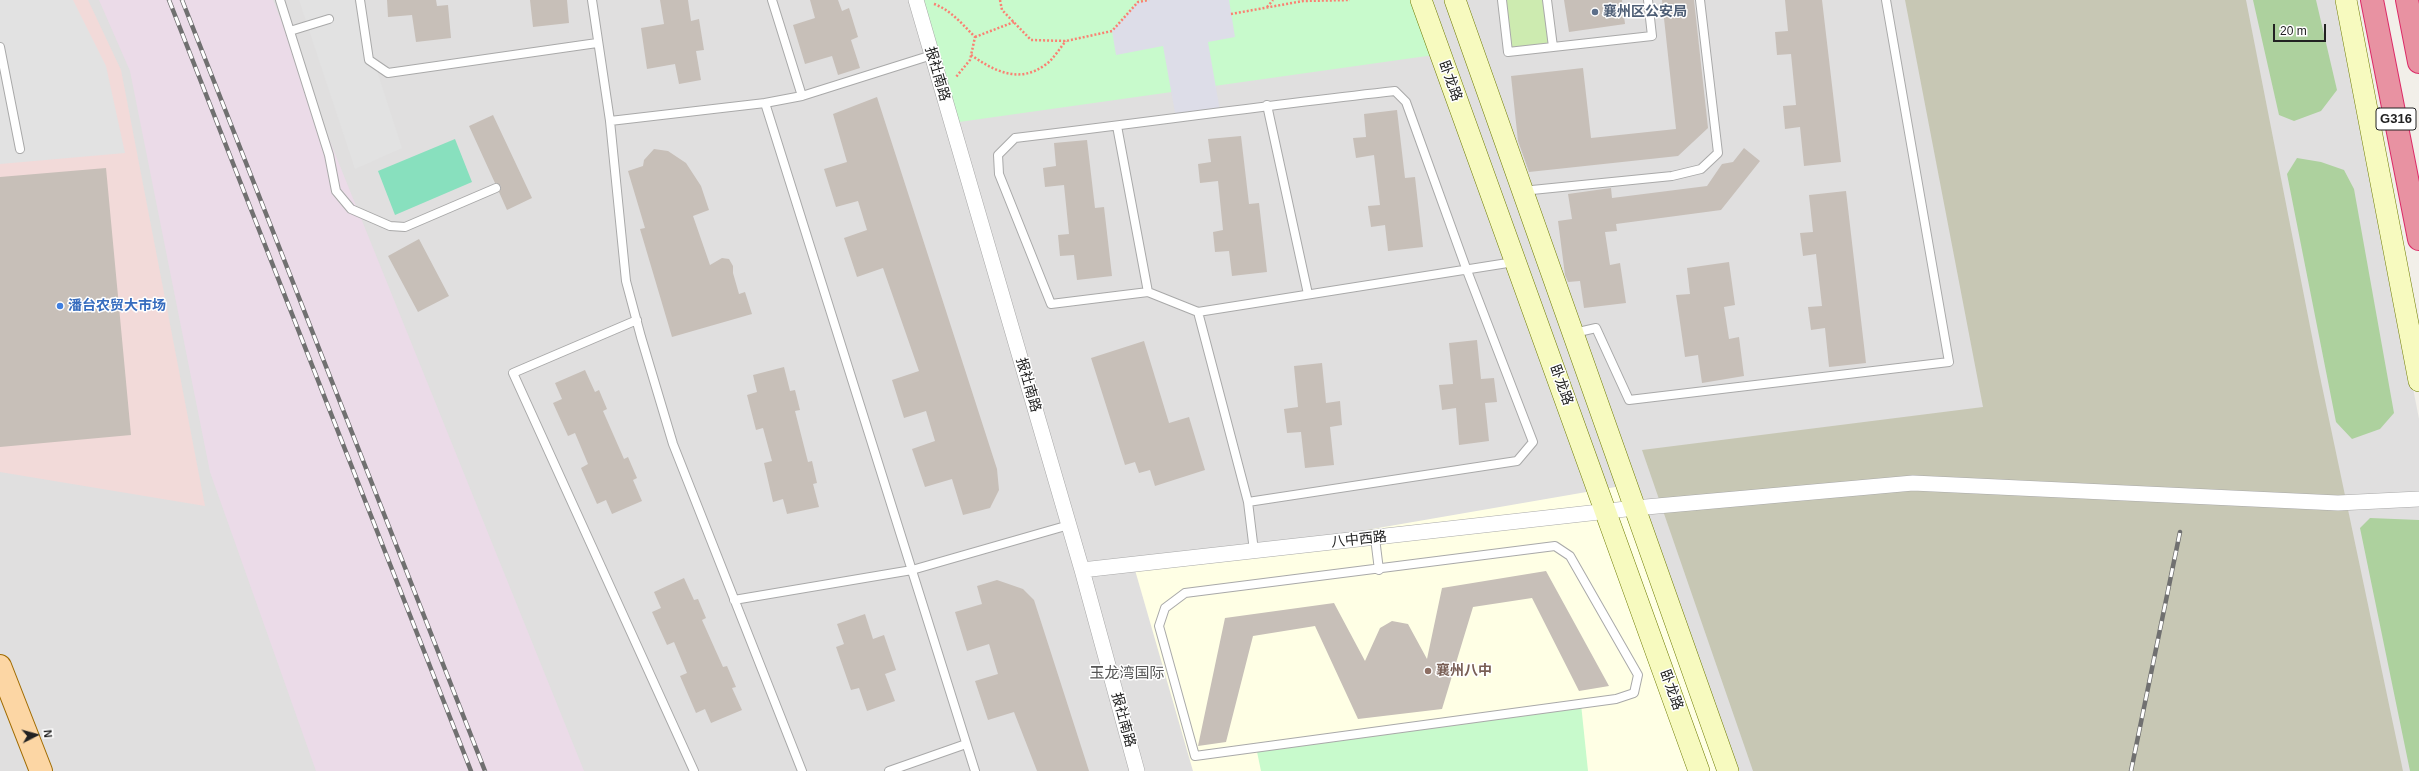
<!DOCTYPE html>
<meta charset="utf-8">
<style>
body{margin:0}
#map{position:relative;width:2419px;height:771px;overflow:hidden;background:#f2efe9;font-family:Arial,sans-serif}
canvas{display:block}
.north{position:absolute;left:16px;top:715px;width:40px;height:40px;-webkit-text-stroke:3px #fff;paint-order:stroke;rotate:84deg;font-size:11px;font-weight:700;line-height:16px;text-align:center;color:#222}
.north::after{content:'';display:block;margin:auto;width:14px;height:18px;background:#222;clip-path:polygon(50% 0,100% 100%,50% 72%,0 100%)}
.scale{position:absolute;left:2273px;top:24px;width:53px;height:18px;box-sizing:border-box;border:2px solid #222;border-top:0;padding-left:5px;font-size:12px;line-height:14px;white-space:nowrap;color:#222;-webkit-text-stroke:3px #fff;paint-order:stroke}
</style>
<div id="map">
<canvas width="2419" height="771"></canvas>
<div class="north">N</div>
<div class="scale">20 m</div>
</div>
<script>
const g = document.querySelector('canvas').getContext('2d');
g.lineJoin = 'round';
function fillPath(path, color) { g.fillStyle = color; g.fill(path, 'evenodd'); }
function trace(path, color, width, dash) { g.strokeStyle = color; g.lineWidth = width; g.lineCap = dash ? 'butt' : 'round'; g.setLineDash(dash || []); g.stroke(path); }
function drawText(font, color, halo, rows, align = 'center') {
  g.font = font + ' Arial,"Noto Sans SC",sans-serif'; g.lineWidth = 3; g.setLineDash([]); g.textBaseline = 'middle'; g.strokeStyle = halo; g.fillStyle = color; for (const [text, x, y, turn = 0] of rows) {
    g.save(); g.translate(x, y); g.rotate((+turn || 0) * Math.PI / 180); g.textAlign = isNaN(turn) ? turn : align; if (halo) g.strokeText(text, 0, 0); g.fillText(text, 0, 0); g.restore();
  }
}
const residential = new Path2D(`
 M0,0h2338l81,419v352h-2419z`);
const commercial = new Path2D(`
 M0,0h88l33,70 84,436 -205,-34z`);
const industrial = new Path2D(`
 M99,0h174l311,771h-268l-106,-299 -80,-401z`);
const education = new Path2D(`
 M1627,485l101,286h-535l-58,-201z`);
const construction = new Path2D(`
 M1905,0h341l72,367 85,404h-650l-111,-321 341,-43z`);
const grass = new Path2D(`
 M1502,0h45l6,47 -45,5z`);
const forest = new Path2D(`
 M2253,0h63l21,90 -16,21 -27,10 -15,-6z
 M2297,158l24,4 23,8 10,19 40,224 -14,16 -28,10 -16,-17 -49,-248z
 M2370,518l49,2v251h-9l-50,-243z`);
const park = new Path2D(`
 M916,0h505l20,54 -489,69z
 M1581,704l7,67h-327l-5,-24z`);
const pitch = new Path2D(`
 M455,139l17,43 -77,33 -17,-44z`);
const parking = new Path2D(`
 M0,0h73l33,66 19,87 -125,11z
 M299,0h55l48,148 -47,21z`);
const plaza = new Path2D(`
 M1149,0h80l6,37 -27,5 12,69 -44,7 -13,-72 -47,9 -4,-24 26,-29z`);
const building = new Path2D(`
 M387,0h49l1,6 11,-1 3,33 -35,4 -4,-27 -24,2z
 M530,0h37l2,23 -36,4z
 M660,0h28l3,21 8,-2 5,31 -8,1 5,29 -22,4 -4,-20 -28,5 -6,-41 23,-4z
 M810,0h28l4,11 7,-3 9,29 -7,3 9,28 -22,7 -6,-19 -27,8 -12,-39 22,-7z
 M1564,0h58l3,24 -56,8z
 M1662,0h32l14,128 -30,28 -149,16 -11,-31 -7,-65 72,-8 8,70 85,-9z
 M1785,0h37l19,162 -37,4 -4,-39 -15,2 -2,-23 13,-1 -5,-51 -14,1 -2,-23 13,-1z
 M877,97l120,372 2,21 -9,18 -27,7 -11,-36 -27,8 -13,-38 23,-8 -9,-30 -22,7 -12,-38 27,-9 -36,-103 -26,9 -13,-39 23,-8 -9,-29 -22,6 -12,-38 23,-7 -14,-48z
 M1397,110l8,68 10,-1 8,70 -35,4 -3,-26 -14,2 -3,-21 12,-1 -6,-50 -18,3 -3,-20 13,-1 -2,-23z
 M493,115l39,83 -25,12 -8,-18 2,-6 -6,-3 -26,-57z
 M1241,136l8,68 10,-1 8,69 -35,4 -3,-25 -14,1 -2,-20 10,-2 -5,-49 -18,2 -2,-19 13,-2 -3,-23z
 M1087,140l8,68 9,-1 8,69 -35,4 -3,-25 -14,1 -2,-21 11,-1 -5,-49 -19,2 -2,-19 13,-2 -2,-23z
 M1744,148l16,13 -39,49 -105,14 1,7 -12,1 5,33 10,-2 6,40 -42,5 -4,-27 -12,1 -3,-7 -7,-54 14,-2 -4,-25 43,-6 1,10 95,-12 15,-22 11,-2z
 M654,149l14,2 18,12 15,23 8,24 -16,6 17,49 12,-7 7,1 4,7v7l6,21 6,-2 7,22 -80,23 -32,-108 5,-1 -17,-57 15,-5 1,-6z
 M106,168l25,267 -131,12v-270z
 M1846,191l20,172 -37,4 -4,-39 -14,2 -3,-23 14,-1 -6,-52 -13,2 -3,-23 13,-1 -4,-37z
 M419,239l30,57 -31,16 -30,-56z
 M1729,262l6,43 -11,2 5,32 10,-2 5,39 -42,7 -4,-28 -13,2 -9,-62 14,-1 -3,-26z
 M1477,340l4,39 13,-1 3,24 -12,1 4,38 -30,4 -3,-37 -14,2 -3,-25 14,-1 -4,-41z
 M1144,341l25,82 20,-6 16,53 -50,16 -5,-16 -11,3 -4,-11 -10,3 -34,-107z
 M1322,363l4,40 14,-2 2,24 -12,2 4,38 -29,3 -4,-36 -14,1 -3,-24 14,-2 -4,-41z
 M784,367l6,24 5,-1 5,20 -5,1 13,51 4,-1 5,22 -4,1 6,23 -32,7 -4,-15 -10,3 -9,-39 8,-2 -9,-33 -7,2 -9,-35 10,-3 -4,-17z
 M585,370l10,22 4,-2 8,19 -4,2 21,48 4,-2 9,21 -4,2 9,21 -30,13 -6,-14 -9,4 -16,-36 7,-4 -13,-31 -7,3 -15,-33 9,-4 -7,-16z
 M1546,571l63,115 -30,5 -47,-93 -59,9 -31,102 -84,10 -43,-93 -62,10 -27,106 -28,4 27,-128 109,-15 31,58 15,-33 12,-7 16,3 19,35 15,-71z
 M684,578l10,22 4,-1 8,19 -4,2 21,47 4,-1 9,21 -4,1 10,22 -31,13 -6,-14 -9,4 -16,-37 7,-3 -13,-31 -7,3 -15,-33 9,-4 -7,-16z
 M997,580l26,9 11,11 55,171h-52l-23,-59 -26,8 -13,-39 23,-7 -9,-30 -22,7 -12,-39 27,-8 -5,-18z
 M865,614l8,25 11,-4 12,35 -11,4 10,27 -28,10 -8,-23 -8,2 -15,-43 8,-3 -7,-20z`);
const path = new Path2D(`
 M1000,0l2,10 29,30 35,1 46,-10 26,-29 11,-2
 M934,4c17,6 29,21 41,33l-5,23 -14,17
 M1267,7l6,-7
 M1231,14l72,-13 47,-1
 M975,37l39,-15
 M971,55c23,16 48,29 74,10 8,-5 14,-16 21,-24`);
const lane = new Path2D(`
 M280,0l49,155 7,36 15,18 39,17 15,1 91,-39
 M360,0l9,60 19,13 209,-30
 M592,0l18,121 16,160 15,56 32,107 129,327
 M772,0l30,96 130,-41
 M1502,0l6,52 144,-16 -4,-36
 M1547,0l6,47
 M290,31l39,-12
 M0,47l20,102
 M765,103l37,-7
 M1267,105l41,189
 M610,121l155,-18 210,668
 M1117,126l31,166
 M1522,191l150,-15 29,-7 17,-16 -18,-153
 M1198,312l50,190 6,49
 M637,320l-124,53 181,398
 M1574,333l22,-5 33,72 320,-38 -63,-362
 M1248,502l269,-41 16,-19 -67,-174 -60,-166 -11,-11c-127,14 -253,32 -380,47l-17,17 1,19 52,130 97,-12 50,20 316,-50
 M1375,538l4,32
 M1555,546l15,10 68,119 -4,18 -18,6 -421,57 -36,-130 6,-18 20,-15z
 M734,600l178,-30 157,-45
 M889,771l77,-27`);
const street = new Path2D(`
 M916,0l166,570 55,201
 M1082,570l553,-62 278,-25 425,20 81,-4`);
const secondary = new Path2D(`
 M1421,0l278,771
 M1455,0l273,771
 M2346,0l73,381`);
const primary = new Path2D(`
 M0,666l41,105`);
const highway = new Path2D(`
 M2372,0l47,239
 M2407,0l12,62`);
const rail = new Path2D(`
 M169,0l302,771
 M182,0l303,771
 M2131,771l49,-239`);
const markers = [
 [1595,12,4,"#5c6f8a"],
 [60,306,4,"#3f7fe0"],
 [1428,671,4,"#8d6e63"]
];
const shields = [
 [2396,119,40]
];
const shieldNames = [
 ["G316",2396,119]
];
const serviceNames = [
 ["襄州区公安局",1603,12]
];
const streetNames = [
 ["报社南路",937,74,74],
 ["卧龙路",1450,81,70],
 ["报社南路",1028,385,74],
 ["卧龙路",1561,385,70],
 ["八中西路",1359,540,-6],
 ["卧龙路",1671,690,70],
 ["报社南路",1123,720,75]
];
const shopNames = [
 ["潘台农贸大市场",68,306]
];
const educationNames = [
 ["襄州八中",1436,671]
];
const neighbourhoodNames = [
 ["玉龙湾国际",1127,674]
];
fillPath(residential, '#e0dfdf');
fillPath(commercial, '#f2dad9');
fillPath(industrial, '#ebdbe8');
fillPath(education, '#ffffe5');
fillPath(construction, '#c7c7b4');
fillPath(grass, '#cdebb0');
fillPath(forest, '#add19e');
fillPath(park, '#c8facc');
fillPath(pitch, '#88e0be');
fillPath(parking, '#e2e2e2');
fillPath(plaza, '#dddde8');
fillPath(building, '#c7bfb8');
trace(lane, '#a9a9a9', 10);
trace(street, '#a9a9a9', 16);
trace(secondary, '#707d05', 22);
trace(primary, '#a06b00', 24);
trace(highway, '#dc2a67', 24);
trace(path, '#fa8072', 2.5, [2, 2]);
trace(lane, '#fff', 8);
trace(street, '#fff', 15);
trace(secondary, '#f7fabf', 21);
trace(primary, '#fcd6a4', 22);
trace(highway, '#e892a2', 22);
trace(rail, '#707070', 4.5);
trace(rail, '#fff', 3, [9]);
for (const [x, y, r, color] of markers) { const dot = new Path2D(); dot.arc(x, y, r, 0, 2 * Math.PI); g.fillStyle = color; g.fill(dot); trace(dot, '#fff', 1.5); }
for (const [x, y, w] of shields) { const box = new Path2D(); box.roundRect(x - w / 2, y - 11, w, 22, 3); g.fillStyle = '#fff'; g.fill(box); trace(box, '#222', 1); }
drawText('bold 13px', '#222', null, shieldNames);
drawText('bold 14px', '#4e5e75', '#fff', serviceNames, 'left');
drawText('14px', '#222', '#fff', streetNames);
drawText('bold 14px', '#366cbe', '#fff', shopNames, 'left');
drawText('bold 14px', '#785e54', '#fff', educationNames, 'left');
drawText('15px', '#555', '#fff', neighbourhoodNames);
</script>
